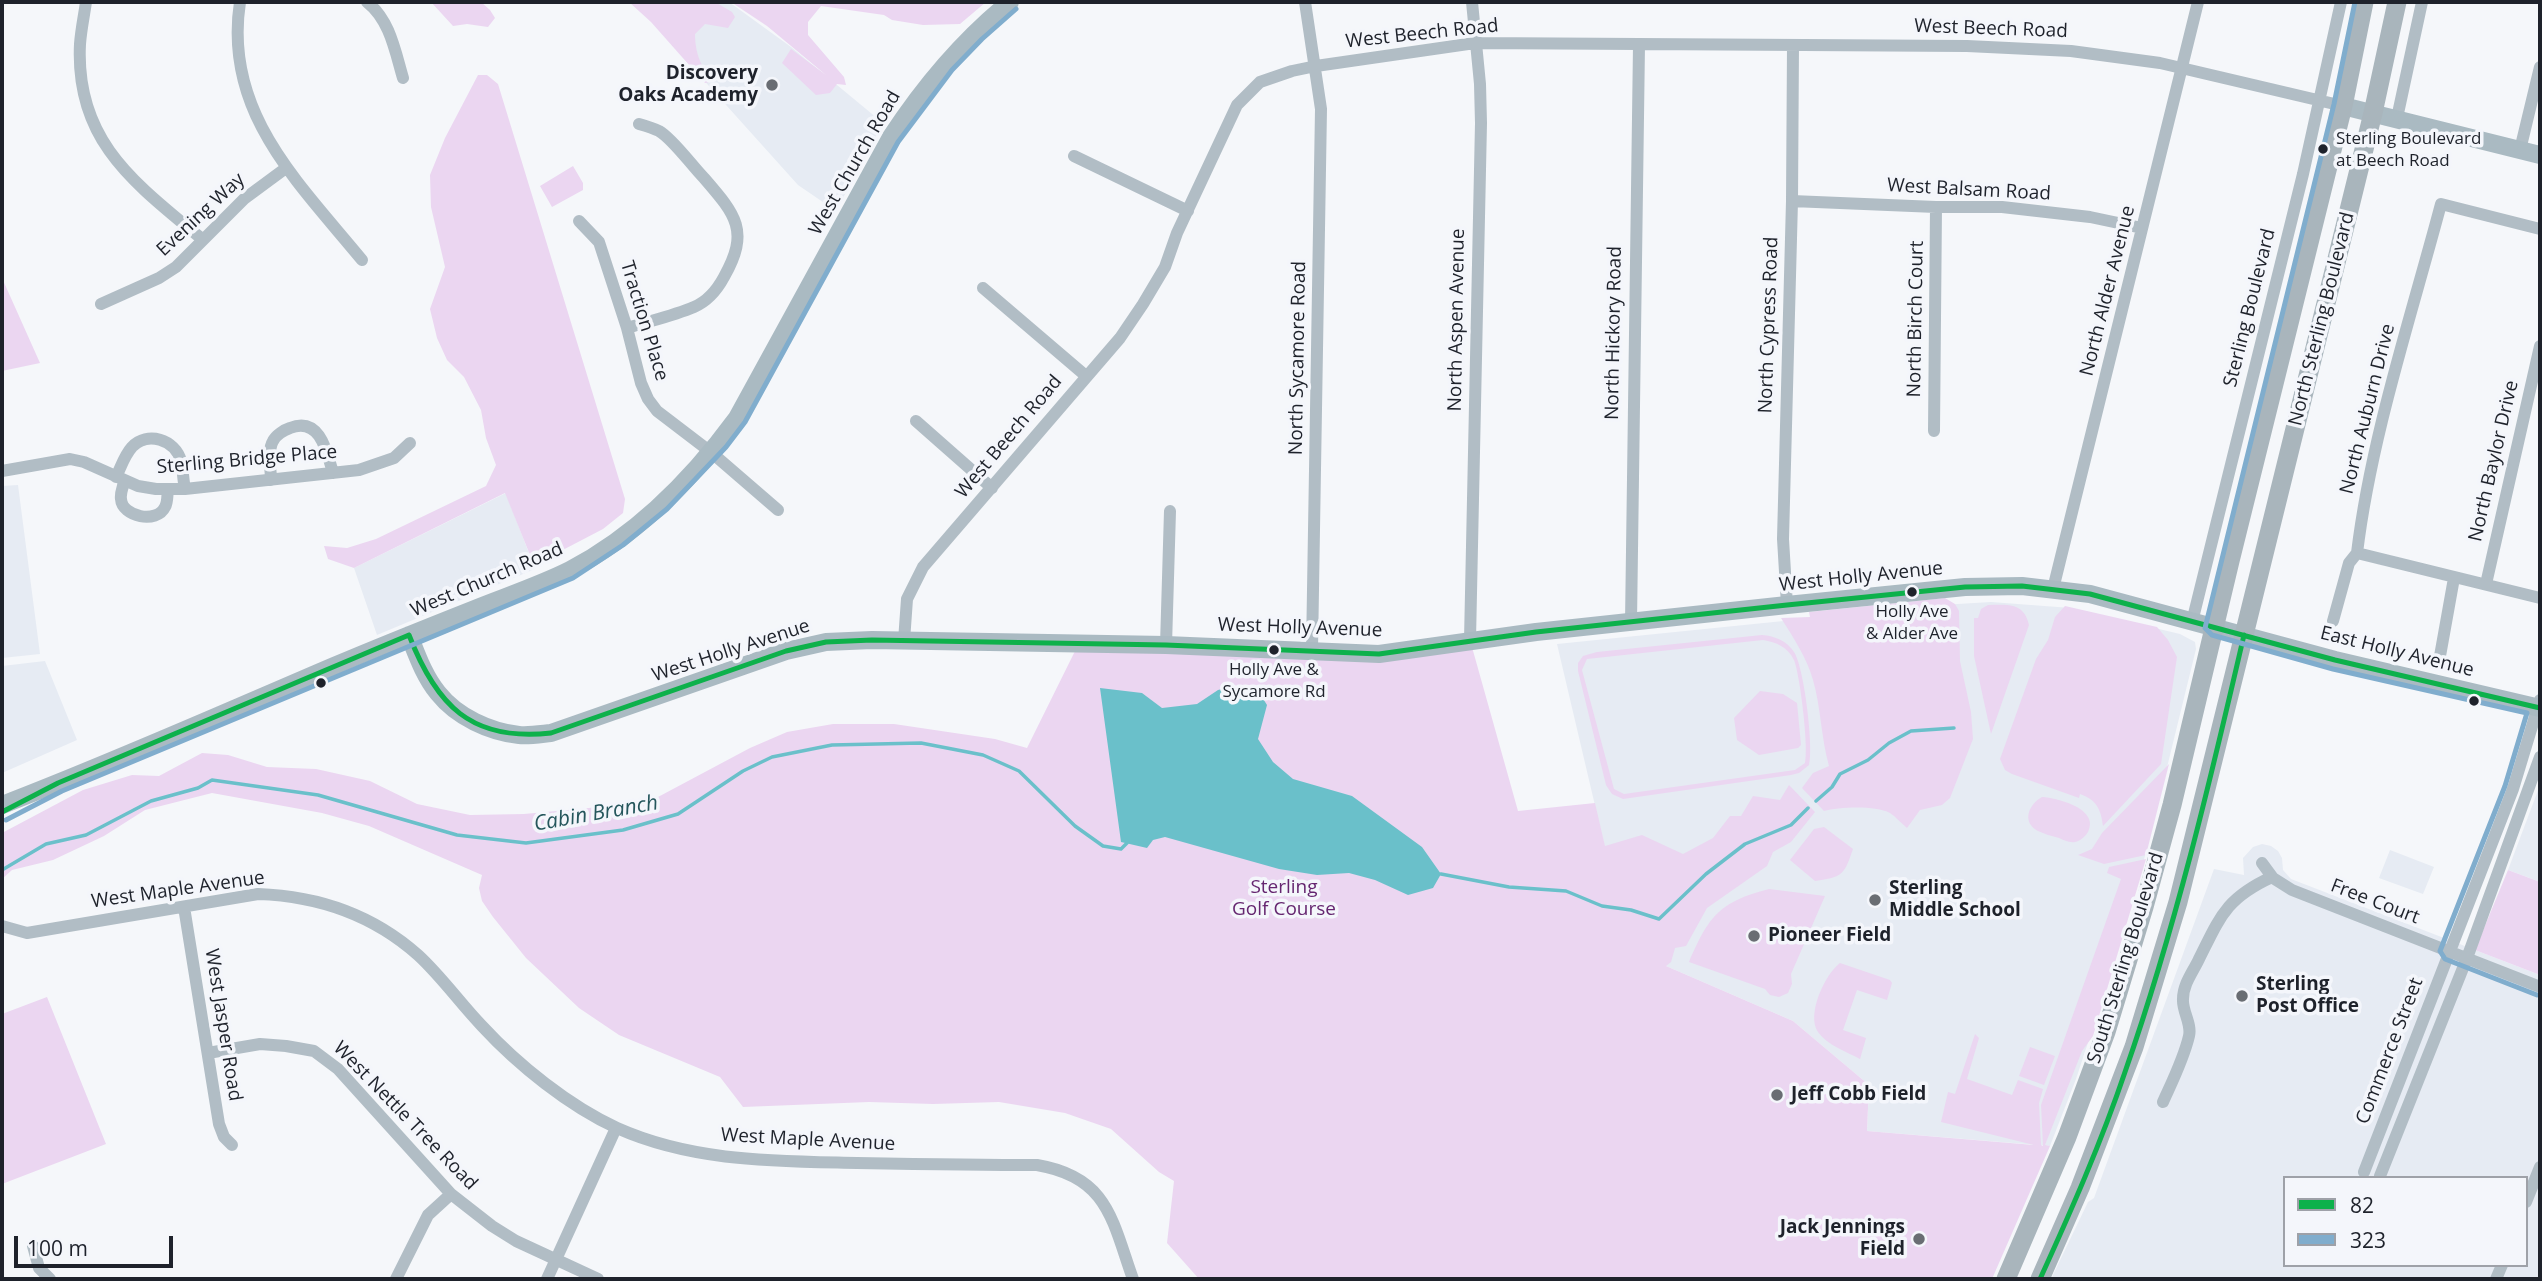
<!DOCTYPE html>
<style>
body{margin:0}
#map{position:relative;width:2542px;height:1281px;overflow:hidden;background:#f5f7fa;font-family:"Open Sans",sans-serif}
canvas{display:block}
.frame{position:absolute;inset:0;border:4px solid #1e222b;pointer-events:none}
.legend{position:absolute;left:2283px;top:1176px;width:245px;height:91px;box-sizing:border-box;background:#f4f6fb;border:2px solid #9ea1a8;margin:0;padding:9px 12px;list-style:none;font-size:21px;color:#1e222b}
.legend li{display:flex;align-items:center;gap:14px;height:35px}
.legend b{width:35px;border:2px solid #9ea1a8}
.scale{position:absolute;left:14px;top:1236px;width:159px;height:32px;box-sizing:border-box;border:4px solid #1e222b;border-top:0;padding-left:9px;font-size:21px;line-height:24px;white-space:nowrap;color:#1e222b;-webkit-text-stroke:5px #f4f6fb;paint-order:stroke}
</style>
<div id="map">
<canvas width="2542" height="1281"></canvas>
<div class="frame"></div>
<ul class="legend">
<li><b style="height:9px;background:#0db14b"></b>82</li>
<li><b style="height:9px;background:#80adcd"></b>323</li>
</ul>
<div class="scale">100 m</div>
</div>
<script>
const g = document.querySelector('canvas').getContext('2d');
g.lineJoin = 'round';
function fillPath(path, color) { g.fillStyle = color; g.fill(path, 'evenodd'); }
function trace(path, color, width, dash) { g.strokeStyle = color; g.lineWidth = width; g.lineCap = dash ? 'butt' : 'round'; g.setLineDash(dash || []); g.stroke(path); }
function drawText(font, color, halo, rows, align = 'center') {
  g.font = font + ' "Open Sans",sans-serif'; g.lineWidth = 7; g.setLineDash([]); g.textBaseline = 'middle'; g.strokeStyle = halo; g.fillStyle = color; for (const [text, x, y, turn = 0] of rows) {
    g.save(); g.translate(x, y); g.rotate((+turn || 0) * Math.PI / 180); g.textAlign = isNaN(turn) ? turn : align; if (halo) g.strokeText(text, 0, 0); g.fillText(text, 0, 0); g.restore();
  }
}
const built = new Path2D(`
 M691,2h38l62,45 92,76 -47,88 -38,-26 -134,-149 -1,-4z
 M18,485l22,169 -38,4v-172z
 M506,493l29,76 -158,66 -23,-67z
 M1991,602l80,6 109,26 15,8 1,7 -49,200 -33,115 -38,115 -26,67 -183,-15 2,-46 -76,-64 -164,-71 -72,-306 384,-39z
 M45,661l32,79 -75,33v-107z
 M2540,785v97l-32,-12z
 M2262,844l9,2 7,5 4,7 1,12 8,9 249,96v304h-489l37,-77 6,-4 120,-329 30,6 -1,-17 10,-11zM2285,1178h241v87h-241z
 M2390,850l44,17 -11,27 -44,-16z`);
const green = new Path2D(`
 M431,2h50l9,8 5,8 -7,9 -21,-3 -14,2z
 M629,2h86l17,10 3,5 -7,11 -23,-4 -10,10c0,10 2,22 7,31 5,7 9,8 11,16l-8,2 -54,-61z
 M731,2h255l-26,22 -37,1 -31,-5 -8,-5 -63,-9 -13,16v13l36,42 2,8 -9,-1 -7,9 -14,2 -34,-32 9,-14 35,26 -59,-49z
 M478,75h9l11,9 127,415 -2,14 -20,16 -69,36 -29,-72 -151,75 -26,-9 -4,-13 23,2 29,-9 110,-53 10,-21 -10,-27 -5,-28 -17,-33 -17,-17 -10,-22 -7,-29 15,-42 -14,-60 -1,-32 15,-37z
 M573,166l10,17v7l-31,17 -12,-21z
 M2,278l38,85 -38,8z
 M1945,598l10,6 4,7 1,50 11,51 2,27 -23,59 -8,7 -22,5 -13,18c-6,-5 -11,-11 -17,-15 -15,-8 -51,-6 -66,-2l-22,-23 11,-15 16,-7c-8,-28 -8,-58 -16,-86 -6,-22 -20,-43 -32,-62l29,-1 -1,-5z
 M1988,605c19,0 36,-3 41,20l-38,109 -17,-78v-38h4l3,-9z
 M2065,606l92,21 11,13 9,17 -16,107 -58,62c-2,-16 -6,-26 -23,-32l-1,4 -67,-24 -7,-4 -5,-11 36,-100 12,-19 7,-23z
 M1762,635c13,1 25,6 32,17 10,14 20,97 15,113l-10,8 -8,2 -168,24 -11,-5 -6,-9 -28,-114v-8l5,-7 14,-4zM1763,640c13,2 25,7 31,20 6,15 15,88 11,103l-10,7 -171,24 -10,-5 -32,-119 5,-11z
 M1470,640l48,171 77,-8 10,43 37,-11 41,19 30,-16 17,-22h11l12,-20 27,4 9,-15 26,27 -24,30 -18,10 -6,14 -60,42 -21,38 -11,2 -4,14 -5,4 127,55 76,64 -2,46 167,14 -93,-23 7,-30 7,2 20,-60 4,4 -12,41 45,16 6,-15 25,9 -4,14 2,42 2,1 -2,-41 80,-226 -14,-6 2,-6 37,-8 -53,177 -11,15 -37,94 5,1 -58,133h-793l-32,-36 7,-62 -15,-9 -48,-43 -46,-16 -66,-11 -66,2 -64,-2 -126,5 -23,-30 -101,-42 -40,-27 -53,-50 -33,-41 -11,-16 -3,-13 3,-13 -113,-49 -47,-13 -110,-20 -67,17 -41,26 -51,24 -41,10 -10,9v-46l81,-43 49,-15 27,1 43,-23 26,2 39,12 49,2 54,12 47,23 53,11 54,-1 65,-6 69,-11 92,-49 37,-16 46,-8h61l101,15 32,9 52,-105 233,7z
 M1760,691l23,3 14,9 4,42 -3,3 -39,7 -22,-15 -3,-22z
 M2169,764l-23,91 -42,9 -26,-9 14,-6 10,-16z
 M2042,797c16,1 58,12 46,35 -3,5 -8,9 -13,10 -6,1 -11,-2 -16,-4 -7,-2 -15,-4 -21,-7 -17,-9 -9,-27 4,-34z
 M1824,827l29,22c-9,26 -10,28 -38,32l-25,-21 24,-31z
 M2508,870l32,12v93l-65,-25z
 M1769,889l56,7 -34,78 1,10 -4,9 -9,4 -9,-2 -5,-6 -76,-27c20,-46 30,-60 80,-73z
 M1840,963l50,17 2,3 -5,17 -30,-10 -14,40 23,8 -6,21c-13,-7 -33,-14 -42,-27 -12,-17 7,-58 22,-69z
 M47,997l59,147 -104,40v-170z
 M2030,1047l25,9 -11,29 -25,-9z`);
const water = new Path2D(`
 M1234,686l23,3 10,16 -9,34 15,23 20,17 59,17 70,51 19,27 -8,14 -25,7 -33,-15 -26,-7 -32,2 -38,-6 -114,-32 -12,3 -6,8 -26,-6 -21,-154 42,5 20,15 35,-4 21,-14z`);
const stream = new Path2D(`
 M1816,801l16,-14 8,-13 28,-14 21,-17 22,-12 43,-3
 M2,870l44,-26 40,-9 65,-34 47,-13 14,-8 106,15 139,40 69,8 97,-13 55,-16 65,-43 29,-14 60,-12 89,-2 62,12 36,16 56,55 28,20 18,3 6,-6
 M1441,874l68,13 57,4 36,15 29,4 28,9 47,-45 39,-30 46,-19 17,-17`);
const street = new Path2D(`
 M86,2c-2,14 -5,28 -6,42 -5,98 56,140 123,196
 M240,2c-17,110 58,180 122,258
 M367,2c23,18 28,49 36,76
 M1305,2l16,107 -9,541
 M2397,118l25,-116
 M2520,150l20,-83
 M1074,156l114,55
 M1792,201l144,6h66l88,10 52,11
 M579,221l20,21 28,86 14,55 7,16 9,12 55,42 66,57
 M983,288l103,88
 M101,304l58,-26 17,-11 68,-68 42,-31
 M627,328c22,-7 46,-12 67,-21 14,-6 23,-17 30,-30 26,-46 12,-62 -20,-99 -12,-12 -31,-39 -45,-47 -6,-3 -13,-5 -20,-7
 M916,421l76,67
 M1934,431l2,-224
 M2,471l68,-12 14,3 54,24 18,3h29l174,-19 35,-12 16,-15
 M116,477c5,-10 8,-21 16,-30 15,-16 43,-8 49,14 2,8 2,19 4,28
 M271,480c0,-11 -4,-29 2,-39 3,-6 11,-11 17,-13 30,-12 37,24 43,45
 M124,482c-1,5 -4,11 -3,17 1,18 36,25 44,8 3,-5 2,-12 3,-17
 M2357,553l183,45
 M2486,584l54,-238
 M2053,589l145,-587
 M1787,605l-4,-66 9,-338 1,-155
 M2333,621l16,-58 8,-10c14,-116 54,-236 84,-349l99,25
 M1631,622l8,-577
 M2192,622l111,-448 38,-172
 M1470,640l11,-517 -1,-39 -8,-82
 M904,641l3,-42 16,-32 197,-229 23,-34 22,-37 12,-34 60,-128 23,-23 32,-11 24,-5 159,-23 492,3 104,5 89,12 183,43
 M1166,645l4,-134
 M2440,656l14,-78
 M2262,863l11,15 19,12 248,97
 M184,907l35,217 5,13 8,8
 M2,926l25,7 231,-39c59,2 115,21 160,61 23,21 42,48 64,71 36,39 87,80 135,102 76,34 158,33 240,35 60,1 120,2 180,2 71,12 75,55 96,114
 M208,1053l52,-9 26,2 28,5 24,18 113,125 41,32 24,15 82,38
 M2163,1102c9,-20 21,-44 26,-66 3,-12 -7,-25 -6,-37 0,-15 10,-27 16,-40 21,-42 27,-61 73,-82
 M2364,1172l149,-383 27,-89
 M2380,1176l87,-218 73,-201
 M2526,1202l14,-35
 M33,1246l6,22 11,11
 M396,1279l32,-64 23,-21
 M547,1279l69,-151
 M2496,1279l6,-14`);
const secondary = new Path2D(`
 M2343,106l197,49
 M409,635c8,20 15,41 29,58 19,24 52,39 81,42 10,1 22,-1 32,-2l235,-82 40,-9 46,-2 294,5 213,9 157,-22 251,-27 178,-18 57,-1 68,8 245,66 205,48
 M2,805c112,-43 222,-92 332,-139 47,-20 95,-39 143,-58 30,-12 63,-23 93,-38 67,-35 123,-92 167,-152l154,-281c34,-52 71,-96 119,-135`);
const primary = new Path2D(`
 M2006,1279l61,-142 39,-105 38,-125 28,-102 58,-244 113,-455 21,-104
 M2040,1279l40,-91 54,-141 44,-145 195,-789 24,-111`);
const bus1 = new Path2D(`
 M409,635c27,70 62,107 142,98l235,-82 40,-9 46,-2 294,5 213,9 157,-22 251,-27 178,-18 57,-1 68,8 245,66 205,48
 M2,812l56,-29 351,-148
 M2040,1279c31,-68 61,-136 85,-207 50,-143 85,-290 119,-437`);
const bus2 = new Path2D(`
 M2355,2l-21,102 -129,524 7,7 121,34 194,44 -22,73 -65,165 5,8 92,36
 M6,820l56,-29 511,-213 50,-33 44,-36 59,-62 19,-25 153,-280 54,-72 30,-31 34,-30`);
const markers = [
 [772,85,7,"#696d73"],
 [2323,149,6,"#1e222b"],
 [1912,592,6,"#1e222b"],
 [1274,650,6,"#1e222b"],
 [321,683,6,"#1e222b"],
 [2474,701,6,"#1e222b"],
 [1875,900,7,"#696d73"],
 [1754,936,7,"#696d73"],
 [2242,996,7,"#696d73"],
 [1777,1095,7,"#696d73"],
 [1919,1239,7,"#696d73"]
];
const busNames = [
 ["Sterling Boulevard",2336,139,"left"],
 ["at Beech Road",2336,161,"left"],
 ["Holly Ave",1912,612],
 ["& Alder Ave",1912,634],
 ["Holly Ave &",1274,670],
 ["Sycamore Rd",1274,692]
];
const streetNames = [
 ["West Beech Road",1991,29,2],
 ["West Beech Road",1422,34,-6],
 ["West Church Road",855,163,-60],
 ["West Balsam Road",1969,190,3],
 ["Evening Way",201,215,-43],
 ["North Alder Avenue",2108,291,-76],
 ["Sterling Boulevard",2250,308,-76],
 ["North Birch Court",1916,319,-89],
 ["North Sterling Boulevard",2322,319,-76],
 ["North Aspen Avenue",1457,320,-89],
 ["Traction Place",644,321,73],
 ["North Cypress Road",1769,325,-88],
 ["North Hickory Road",1614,333,-89],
 ["North Sycamore Road",1298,358,-89],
 ["North Auburn Drive",2368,409,-76],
 ["West Beech Road",1009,437,-50],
 ["Sterling Bridge Place",247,460,-5],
 ["North Baylor Drive",2494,461,-77],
 ["West Holly Avenue",1861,577,-6],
 ["West Church Road",487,580,-23],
 ["West Holly Avenue",1300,628,2],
 ["West Holly Avenue",731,651,-18],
 ["East Holly Avenue",2397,652,14],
 ["West Maple Avenue",178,890,-8],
 ["Free Court",2375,902,21],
 ["South Sterling Boulevard",2126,958,-73],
 ["West Jasper Road",223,1025,81],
 ["Commerce Street",2390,1051,-69],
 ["West Nettle Tree Road",405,1116,46],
 ["West Maple Avenue",808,1140,3]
];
const poiNames = [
 ["Discovery",758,74,"right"],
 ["Oaks Academy",758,96,"right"],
 ["Sterling",1889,889],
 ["Middle School",1889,911],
 ["Pioneer Field",1768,936],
 ["Sterling",2256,985],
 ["Post Office",2256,1007],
 ["Jeff Cobb Field",1791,1095],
 ["Jack Jennings",1905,1228,"right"],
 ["Field",1905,1250,"right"]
];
const parkNames = [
 ["Sterling",1284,888],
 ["Golf Course",1284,910]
];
const waterNames = [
 ["Cabin Branch",596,814,-10]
];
fillPath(built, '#e6ebf3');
fillPath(green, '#ebd6f1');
fillPath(water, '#6ac0ca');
trace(stream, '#6ac0ca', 3.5);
trace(street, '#b1bdc5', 12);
trace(secondary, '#aabac2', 18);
trace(primary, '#a9b5bc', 19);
trace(bus1, '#0db14b', 5);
trace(bus2, '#80adcd', 5);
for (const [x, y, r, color] of markers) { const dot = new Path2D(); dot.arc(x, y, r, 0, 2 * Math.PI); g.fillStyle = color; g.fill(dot); trace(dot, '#f4f6fb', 2.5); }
drawText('17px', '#1e222b', '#f4f6fb', busNames);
drawText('19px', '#1e222b', '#f4f6fb', streetNames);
drawText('bold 19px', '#1e222b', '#f4f6fb', poiNames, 'left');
drawText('19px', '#652670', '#f4f6fb', parkNames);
drawText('italic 21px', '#25565c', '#f4f6fb', waterNames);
</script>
